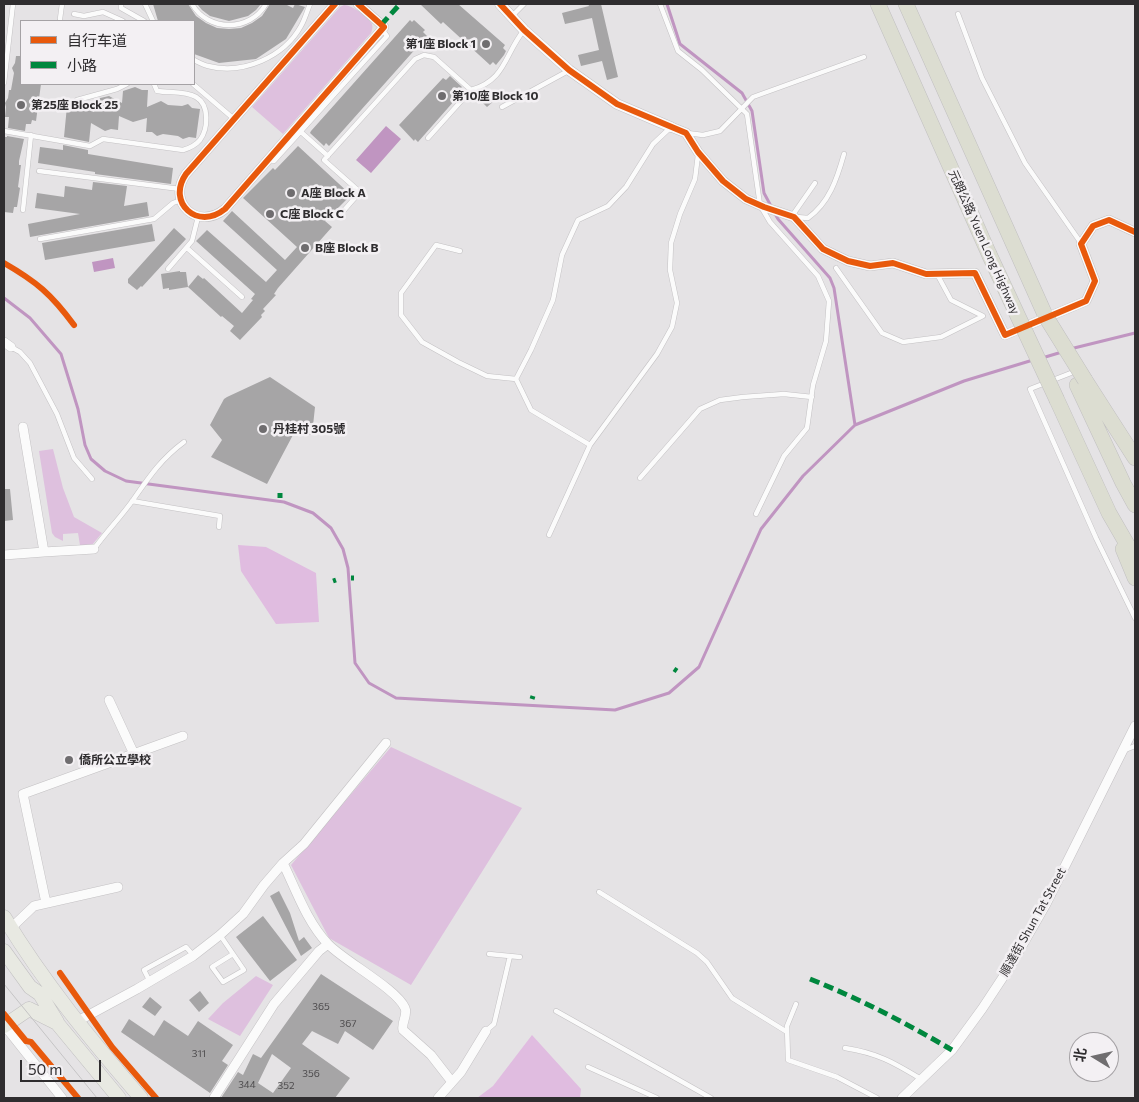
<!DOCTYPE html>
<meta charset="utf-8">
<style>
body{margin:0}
#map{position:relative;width:1139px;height:1102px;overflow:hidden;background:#e5e3e5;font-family:Commissioner,"Noto Sans SC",sans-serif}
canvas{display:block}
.frame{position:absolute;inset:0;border:5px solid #2f2d2f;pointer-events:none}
.legend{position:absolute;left:20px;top:20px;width:175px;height:65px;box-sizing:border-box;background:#f3f0f3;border:1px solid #a5a2a5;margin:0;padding:6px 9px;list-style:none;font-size:15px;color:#2f2d2f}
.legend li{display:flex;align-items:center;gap:10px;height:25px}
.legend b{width:25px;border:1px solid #a5a2a5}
.north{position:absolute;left:1069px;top:1032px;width:50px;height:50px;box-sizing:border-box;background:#f3f0f3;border:1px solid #a5a2a5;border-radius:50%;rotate:279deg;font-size:14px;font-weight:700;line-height:20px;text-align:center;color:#2f2d2f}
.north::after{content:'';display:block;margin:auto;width:18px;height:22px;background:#6f6d6f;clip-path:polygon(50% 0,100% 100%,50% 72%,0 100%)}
.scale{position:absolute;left:20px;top:1060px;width:81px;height:22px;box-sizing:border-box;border:2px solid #2f2d2f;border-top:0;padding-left:6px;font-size:15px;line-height:18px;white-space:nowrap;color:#2f2d2f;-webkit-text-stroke:4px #f3f0f3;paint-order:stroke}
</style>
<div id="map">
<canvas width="1139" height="1102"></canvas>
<div class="frame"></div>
<ul class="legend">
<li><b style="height:6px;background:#e8590c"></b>自行车道</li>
<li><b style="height:6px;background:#00873e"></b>小路</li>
</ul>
<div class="north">北</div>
<div class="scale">50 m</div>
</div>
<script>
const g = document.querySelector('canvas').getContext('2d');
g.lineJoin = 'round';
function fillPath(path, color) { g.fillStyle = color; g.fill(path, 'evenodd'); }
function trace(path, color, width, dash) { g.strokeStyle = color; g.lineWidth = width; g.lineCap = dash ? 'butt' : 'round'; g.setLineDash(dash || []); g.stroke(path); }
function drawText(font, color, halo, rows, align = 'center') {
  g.font = font + ' Commissioner,"Noto Sans SC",sans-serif'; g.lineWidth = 5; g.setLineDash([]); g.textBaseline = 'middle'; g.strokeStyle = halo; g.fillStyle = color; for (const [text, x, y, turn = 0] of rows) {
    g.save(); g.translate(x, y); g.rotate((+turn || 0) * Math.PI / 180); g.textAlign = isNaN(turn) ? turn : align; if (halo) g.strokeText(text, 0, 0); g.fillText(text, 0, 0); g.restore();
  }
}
const green = new Path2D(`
 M344,5c8,0 25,12 28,19 1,4 0,6 -1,9l-88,101 -31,-27 88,-100z
 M53,449l10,39 11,29 28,16 -10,12h-12l-2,-12 -15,1v7l-8,-4 -3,-4 -13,-82z
 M391,747l131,61 -111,177 -82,-47 -38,-73z
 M256,976l17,9 -33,51 -32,-17 15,-16z`);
const forest = new Path2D(`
 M238,545l28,2 50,26 3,49 -43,2 -35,-53z
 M532,1035l49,54 -1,9h-103l16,-12z`);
const water = new Path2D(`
 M386,126l15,13 -30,34 -15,-13z
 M113,258l2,10 -21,4 -2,-10z`);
const stream = new Path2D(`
 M667,4l13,40 62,49 10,18 12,82 8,15
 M775,214l3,5 52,59 4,10 21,137
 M4,298l26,20 31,36 17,55 7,36 6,14 14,12 21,10 158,21 29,11 18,15 12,21 5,19 7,95 14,20 27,15 219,12 54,-17 30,-26 62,-138 42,-53 52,-51 109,-44 69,-21
 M1070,349l65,-16
 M1042,358l20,-6`);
const building = new Path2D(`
 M153,4h35l8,12 10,7 11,5 12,1 12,-1 11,-5 10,-7 8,-12h15l8,4 2,-4 10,3 -19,32 -30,20 -37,4 -25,-9v-33h-36z
 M197,4h64l-5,6 -8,6 -19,5 -19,-5 -8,-6z
 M420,4h38l47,41 -2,3 3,3 -2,4 -8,10 -3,-3 -3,3 -47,-43 -2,2z
 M588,4h13l17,73 -11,3 -5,-19 -21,5 -3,-11 21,-5 -7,-32 -27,6 -3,-11 27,-7z
 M410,20l2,2 2,-2 11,10 -2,2 4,4 -98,110 -3,-3 -2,3 -14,-13 1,-2z
 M16,56h5v28h20l-5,37 -4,-1 -1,4h-5l-1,7 -17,-3 1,-11h-4l1,-10 -1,-4 3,-5 1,-8h2l3,-17 -2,-5 3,-5z
 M450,76l12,11 -3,3 3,2 -44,50 -3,-3 -1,2 -15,-16 44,-47 3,2z
 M135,87l7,3h6l-1,17 14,-6 7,4 14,1 6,-2 4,4 8,1 -4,29 -7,-1 -6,2 -5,-3 -15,-2 -6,2 -5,-4h-6l1,-14 -14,4 -14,-6 -1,14 -7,-1 -6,2 -14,-8 -2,19 -25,-5 3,-31 7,1 7,-2 13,7 2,-13 13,-3 13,7 1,-12z
 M488,93l7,7 -8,7 -7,-7z
 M7,136l17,3 -5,22v4h2l-3,22 2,1 -3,19h-3l-1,6 -9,-1v-75h3z
 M63,145l25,5v4l85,14 -2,16 -76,-10v-2l-57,-9 2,-16 23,3z
 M298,146l53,49 -26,26 7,6 -54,61 -4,6 2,1 -13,14 2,2 -4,4 1,2 -22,23 -10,-9 4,-5 -12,-10 -1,1 -33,-30 -19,3v-2l-6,1 -2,-15 19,-3v1h6l2,15 10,-12 5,4 1,-1 38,35 11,-13 -2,-1 4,-5 -59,-53 11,-11 59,52 11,-12 -54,-49 9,-10 53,49 12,-13 -54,-49 30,-30 2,2z
 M93,182l34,4 -3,20 23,-4 2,14 -119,21 -2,-13 52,-10 -45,-6 2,-15 27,4 1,-11 27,4z
 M152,224l3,17 -110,19 -3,-17z
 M174,228l12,11 -44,48 -1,-1 -4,4 -9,-7v-4z
 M270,377l45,30 -3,28 -18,-2 -27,51 -56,-27 11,-17 -12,-15 14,-26 3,-2z
 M4,489h6l3,31 -9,1z
 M279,891l11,22 9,28 5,-4 8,11 -11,8 -31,-60z
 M263,916l34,44 -27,21 -34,-44z
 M321,974l72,47 -20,29 -28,-19 -7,13 -26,-13 -10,13 48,34 -15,20h-114l17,-26 5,3 10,-21 8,4zM272,1054l19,14 -18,25 -15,-10z
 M200,991l9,12 -10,9 -10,-12z
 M150,997l12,10 -7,9 -13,-9z
 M129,1019l25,17 10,-16 24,16 10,-15 35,24 -11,16 6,4 -18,28 -89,-61z`);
const service = new Path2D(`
 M121,4v4l23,13
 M145,4l8,17
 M192,4c16,28 58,28 74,0
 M660,4l18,47 24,19 45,44 13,91 10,17 48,54 11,25 -3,40 -13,44 -6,43 -23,28 -28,58
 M74,14l10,2 19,-4 20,9
 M958,14l24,64 43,85 56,80
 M512,16l12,-12
 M60,19l2,-15
 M194,60c4,2 9,5 14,6 35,9 76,-9 93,-40 4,-7 6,-15 9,-22
 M4,83l9,-79
 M193,84l41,35
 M471,90c35,-10 33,-35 53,-60
 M77,100l40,-11 10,-5
 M502,107l66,-36
 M4,131l86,15 13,-7 80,11c7,-2 12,-4 17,-10 8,-11 10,-35 -4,-43 -11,-6 -26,-4 -39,-6l-3,-7
 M301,132l27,24
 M687,133l16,2 17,-4 33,-34 111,-40
 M268,159l6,2 113,-125 -5,-7
 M39,171l141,18
 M23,210l8,-75
 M339,216l21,-24 -36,-32 91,-101 9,-4 10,2 37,33 -43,48
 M792,216l23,-33
 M796,217l12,1c21,-15 29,-39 36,-64
 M40,239l114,-20 19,-16 8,-3
 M187,248l55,49
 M460,251l-24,-6 -35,48v22l21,27 36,20 29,14 29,3 15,-29 22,-50 9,-45 16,-35 30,-14 18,-19 27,-43 17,-16
 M836,268l46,65 21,9 38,-5 42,-21 -32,-16 -14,-26
 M168,269l24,-28 6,-24
 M11,347l9,5 10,11 27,51 17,44 18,21
 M1076,371l-46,18 66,149 39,80
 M516,379l15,31 59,35
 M640,478l60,-69 20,-9 23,-3 41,-3 28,3
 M132,501l88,15 -1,11
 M549,535l41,-90 67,-91 15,-27 5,-24 -7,-33 1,-27 9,-29 15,-35 3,-24
 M94,549c12,-17 27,-32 39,-49 16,-23 28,-41 51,-58
 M1125,750l10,-4
 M599,892l98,61 10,9 25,36 55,34
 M220,935l24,35 -21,12 -11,-15 21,-13
 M489,954l31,3
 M150,982l-6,-12 42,-23 7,8
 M796,1004l-9,22 1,34 49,17 40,21
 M556,1011l155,87
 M486,1031l8,-7 16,-68
 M845,1048c32,5 48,14 76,31
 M588,1067l69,31`);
const minor = new Path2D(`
 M335,4l-149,170c-20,29 12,57 39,35l159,-182 -26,-23
 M671,127l15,6 12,19 25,29 23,18 18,8 30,10 29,32 25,12 22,5 23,-3 33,11 49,-1 30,62 81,-34 9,-20 -14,-37 12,-18 16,-6 26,12
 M4,342l7,5
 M44,552l50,-3
 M4,555l40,-3 -21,-125
 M109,700l25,54
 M283,863c13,27 24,59 45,81 16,17 69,45 77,64 3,7 -4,15 -2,22l28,25 21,27
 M46,903l-23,-109 160,-58
 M11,928l23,-22 84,-19
 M76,1022l61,-33 56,-33 27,-21 23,-21 21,-29 19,-22 21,-19 82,-101
 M4,1025l58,73
 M214,1098l60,-94 45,-53 9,-7
 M438,1098l23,-26 25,-41
 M902,1098l50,-48 30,-41 29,-44 35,-61 89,-178`);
const tertiary = new Path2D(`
 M500,4l24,26 45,40 48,34 54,23`);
const primary = new Path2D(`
 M4,917c40,66 87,123 137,181
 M4,951l26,36 10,7 17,28
 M29,1009l28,14 62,75
 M4,1026l25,-17`);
const motorway = new Path2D(`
 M878,4l111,250
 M906,4l140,313
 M1085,380l50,78
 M1077,385l46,98 12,22
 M1057,400l52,113 26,45
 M1123,549l12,29`);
const tram = new Path2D(`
 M4,984l93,114`);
const motorwayBridge = new Path2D(`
 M989,254l68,146
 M1046,317l39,63`);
const quiet = new Path2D(`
 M381,25l19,-21
 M280,493v5
 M351,578h3
 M333,581l3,-1
 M674,669l3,2
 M532,699l1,-3
 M810,979c50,20 96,44 142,71`);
const cycleway = new Path2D(`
 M335,4l-149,170c-20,29 12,57 39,35l159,-182 -26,-23
 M500,4l24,26 45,40 48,34 69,29 12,19 25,29 23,18 18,8 30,10 29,32 25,12 22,5 23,-3 33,11 49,-1 30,62 81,-34 9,-20 -14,-37 12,-18 16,-6 26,12
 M4,263c33,19 47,31 70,62
 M60,973l52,74 44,51
 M4,1014l22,27 5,1 47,56`);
const markers = [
 [486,44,5,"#6f6d6f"],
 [442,96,5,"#6f6d6f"],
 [21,105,5,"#6f6d6f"],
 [291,193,5,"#6f6d6f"],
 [270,214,5,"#6f6d6f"],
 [305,248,5,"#6f6d6f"],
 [263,429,5,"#6f6d6f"],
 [69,760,5,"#6f6d6f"]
];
const numberNames = [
 ["365",321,1007],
 ["367",348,1024],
 ["311",199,1054],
 ["356",311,1074],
 ["344",247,1085],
 ["352",286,1086]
];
const poiNames = [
 ["第1座 Block 1",476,44,"right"],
 ["第10座 Block 10",452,96],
 ["第25座 Block 25",31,105],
 ["A座 Block A",301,193],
 ["C座 Block C",280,214],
 ["B座 Block B",315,248],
 ["丹桂村 305號",273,429],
 ["僑所公立學校",79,760]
];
const streetNames = [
 ["元朗公路 Yuen Long Highway",984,242,66],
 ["順達街 Shun Tat Street",1033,922,-61]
];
fillPath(green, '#dec0de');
fillPath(forest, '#e0bce0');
fillPath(water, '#c095c1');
trace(stream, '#c095c1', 3);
fillPath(building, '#a6a5a6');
trace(service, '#c3c1c3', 5.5);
trace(minor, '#c3c1c3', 10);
trace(tertiary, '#c3c1c3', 11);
trace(primary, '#c0bfc0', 15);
trace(motorway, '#c0bfc0', 16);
trace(service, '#fbfbfb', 4.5);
trace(minor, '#fbfbfb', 9);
trace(tertiary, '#fbfbfb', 10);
trace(primary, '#e8e9e2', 14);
trace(motorway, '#dcddd1', 15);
trace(tram, '#c5c4c5', 1);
trace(motorwayBridge, '#c0bfc0', 16, []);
trace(motorwayBridge, '#dcddd1', 15);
trace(quiet, '#00873e', 5, [10, 5]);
trace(cycleway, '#e8590c', 6);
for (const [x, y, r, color] of markers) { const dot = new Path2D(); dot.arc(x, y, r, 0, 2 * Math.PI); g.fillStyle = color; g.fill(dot); trace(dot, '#f3f0f3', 2); }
drawText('10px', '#4d4b4d', null, numberNames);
drawText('bold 12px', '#2f2d2f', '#f3f0f3', poiNames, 'left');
drawText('12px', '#2f2d2f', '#f3f0f3', streetNames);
</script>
